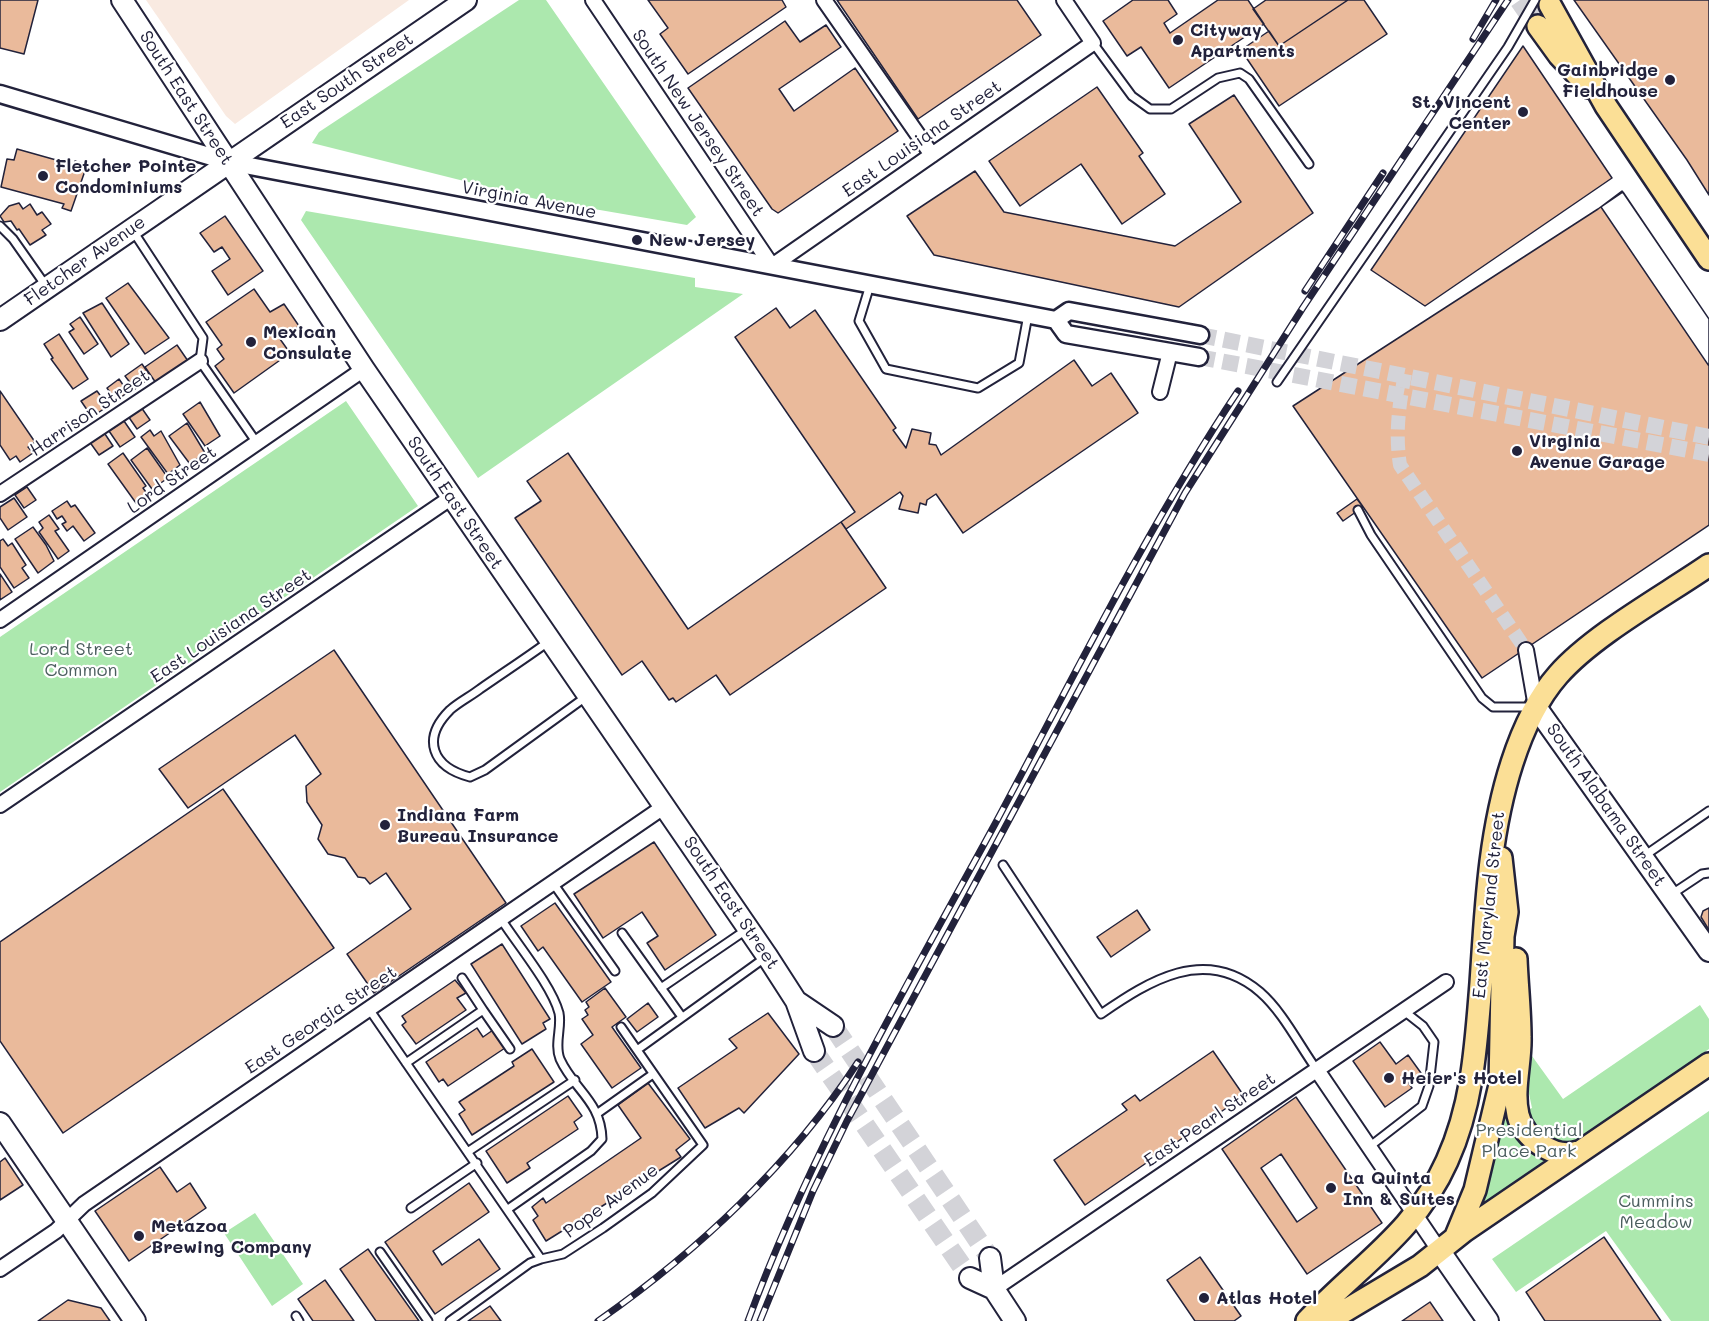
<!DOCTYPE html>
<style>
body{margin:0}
canvas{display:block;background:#fff}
</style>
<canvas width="1709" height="1321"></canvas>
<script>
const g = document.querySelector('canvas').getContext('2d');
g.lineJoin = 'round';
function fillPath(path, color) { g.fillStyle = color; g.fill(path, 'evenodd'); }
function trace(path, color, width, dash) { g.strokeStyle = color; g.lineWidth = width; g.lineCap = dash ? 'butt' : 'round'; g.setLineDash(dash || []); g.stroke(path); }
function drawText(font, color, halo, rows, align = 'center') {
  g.font = font + ' Mali,sans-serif'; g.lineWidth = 4.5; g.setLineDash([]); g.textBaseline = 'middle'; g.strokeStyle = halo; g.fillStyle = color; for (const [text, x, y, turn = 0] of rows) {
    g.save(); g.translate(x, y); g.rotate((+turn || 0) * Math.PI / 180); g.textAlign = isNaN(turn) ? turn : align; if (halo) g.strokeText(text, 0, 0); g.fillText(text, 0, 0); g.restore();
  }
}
const built = new Path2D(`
 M146,0h263l-174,124 -9,-8z`);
const green = new Path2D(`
 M519,0h27l150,217 -9,8 -151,-26 -224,-56 7,-11z
 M306,211l389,67v9l48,7 -265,184 -177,-258z
 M346,401l72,105 -418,286v-155z
 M1700,1005l9,14v30l-228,158 24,-88 27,-11 -4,-19 4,-33 31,43z
 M1709,1111v210h-38l-65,-90 -90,61 -24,-33z
 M255,1213l48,71 -31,22 -48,-73z`);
const building = new Path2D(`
 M0,0h38l-14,54 -24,-6z
 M648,0h134l4,7 -98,67 -28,-40 8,-6z
 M837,0h180l24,35 -123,84z
 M1133,0h35l9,14 -13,9 6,10 48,-33h30l16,24 -95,64 -28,-41 -14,9 -24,-35z
 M1266,0h82l-69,46 -26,-37z
 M1348,0h16l23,34 -108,72 -38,-56 28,-19 10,15z
 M1574,0h135v195l-22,-35z
 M785,21l15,21 26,-17 15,22 -62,42 15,22 61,-43 43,63 -120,82 -6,-4 -84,-121z
 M1523,46l89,132 -187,128 -54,-36z
 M1097,87l46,66 -4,3 26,38 -43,30 -41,-60 -61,42 -31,-45z
 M1234,95l79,118 -134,94 -245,-52 -27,-39 68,-45 29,41 171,34 66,-44 -52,-78z
 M17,149l57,16 1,-4 12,4 -16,46 -9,-3 2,-4 -63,-17 6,-28 7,1z
 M1622,191l87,128v206l-227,153 -189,-272 305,-197z
 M1623,192l86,127v47l-108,-159z
 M19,203l4,6 7,-5 7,11 5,-3 9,12 -9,6 4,5 -16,10 -11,-16 -2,1 -6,-9 -7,1 -4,-6 9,-10z
 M225,216l38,55 -35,24 -16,-24 18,-12 -8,-12 -8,5 -14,-19z
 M128,283l41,55 -24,16 -39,-56z
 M254,289l16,23 14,-8 15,22 -19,13 10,14 -56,40 -19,-27 9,-7 -7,-10 5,-4 -16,-23z
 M102,303l27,41 -18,13 -28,-44z
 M776,308l14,20 25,-18 81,118 -3,2 13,18 6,-19 19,4 -2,11 7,1 5,10 133,-95 18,26 19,-13 27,40 -175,120 -27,-39 -9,6 -1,5 -6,-2 -2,10 -19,-4 4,-13 -3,-4 -54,37 -5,-7 14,-10 -120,-175z
 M80,317l18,27 -14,10 -15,-22 5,-3 -4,-5z
 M59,334l29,45 -15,10 -22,-30 2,-1 -9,-14z
 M177,345l11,16 -32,22 -11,-16z
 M142,364l9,13 -16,12 -10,-13z
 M119,379l9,13 -12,9 -9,-13z
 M0,391l35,51 -7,5 5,6 -13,9 -4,-6 -6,4 -10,-15z
 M97,391l11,15 -16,11 -11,-16z
 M200,402l20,34 -15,10 -22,-32z
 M141,407l9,13 -13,9 -9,-13z
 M124,421l11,16 -15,10 -11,-16z
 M187,423l18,30 -15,11 -21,-28z
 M150,430l4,6 7,-5 19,34 -12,9 -27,-37z
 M103,431l10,15 -14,9 -10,-14z
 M147,448l21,30 -16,11 -21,-29z
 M123,453l23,33 -3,2 5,7 -12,8 -28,-39z
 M568,453l120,176 153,-107 45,66 -156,107 -14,-20 -40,27 -3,-4 -4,2 -27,-39 -20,14 -107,-157 26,-17 -14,-20z
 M27,487l9,13 -12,8 -9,-13z
 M14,498l13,19 -19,13 -8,-12v-11z
 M1357,499l6,8 -20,14 -6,-8z
 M67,501l4,6 4,-2 20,28 -11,8 -11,-15 -6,5 -5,-7 4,-2 -4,-6 -5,3 -5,-8z
 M49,515l10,14 -4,2 14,20 -11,8 -19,-27 4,-4 -4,-6z
 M33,527l13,18 8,16 -16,12 -23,-34z
 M3,539l5,7 4,-3 14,22 -4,3 7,10 -15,10 -14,-21v-26z
 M0,574l12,18 -12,8z
 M334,650l172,253 -132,90 -27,-39 64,-45 -25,-36 -16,11 -5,-6 -7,-1 -13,-19 -17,-4 -10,-15 4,-14 -15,-23 -1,-16 15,-12 -26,-39 -107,73 -29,-39z
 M223,789l111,159 -271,185 -63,-92v-99z
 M654,842l62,93 -51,35 -18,-27 11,-7 -16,-24 -39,26 -29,-44z
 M555,903l56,79 -29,20 -39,-55 -5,4 -17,-25z
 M1709,908v22l-8,-13 2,-6z
 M1137,910l13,20 -39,27 -14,-20z
 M502,944l48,75 -7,4 3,6 -24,15 -51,-80z
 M455,980l11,13 -9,5 9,12 -50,34 -14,-19 4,-3 -4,-6z
 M605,988l21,29 -14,10 29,41 -29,20 -31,-44 12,-9 -11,-16 6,-4 -3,-5 4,-3 -3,-5z
 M648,1003l10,14 -21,15 -10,-13z
 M768,1013l31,41 -55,59 -5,-5 -34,20 -27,-40 59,-40 -8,-9z
 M477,1028l6,9 10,-7 12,18 -57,38 -5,-7 -4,3 -13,-20z
 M1380,1042l16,22 12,-9 13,18 -13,9 4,6 -27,19 -32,-46z
 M532,1049l22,33 -82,53 -13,-21 6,-4 -6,-8 55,-36 -2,-4z
 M1213,1051l31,45 -159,109 -31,-45 73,-50 -5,-6 13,-9 5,6z
 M648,1083l42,56 -14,11 5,7 -135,84 -13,-21 5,-4 -6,-9 11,-9 3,5 95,-65 -23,-33z
 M568,1096l14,20 -8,6 4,7 -51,34 3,5 -23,15 -21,-32z
 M1296,1097l86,126 -75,51 -85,-125zM1281,1154l36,54 -20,14 -36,-54z
 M5,1158l18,27 -23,15v-38z
 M160,1167l17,25 13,-9 16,25 -77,53 -34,-50z
 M469,1183l20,29 -56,39 9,14 37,-26 21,30 -65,45 -50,-72z
 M1604,1237l57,84h-116l-19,-29z
 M368,1249l51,72h-43l-36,-52z
 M1200,1257l41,59 -7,5h-39l-28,-41z
 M325,1280l29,41h-41l-15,-22z
 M68,1300l33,8 9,13h-72z
 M1430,1302l13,19h-41z
 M490,1306l11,15h-33z`);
const minorTunnel = new Path2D(`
 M1405,374c-6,31 -10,59 -5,91l126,185`);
const tertiaryTunnel = new Path2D(`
 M1200,335l509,102
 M1199,357l510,97`);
const secondaryTunnel = new Path2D(`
 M833,1026l157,232
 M814,1051l156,227`);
const primaryTunnel = new Path2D(`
 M1520,0l18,26`);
const service = new Path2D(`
 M1093,43l39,53 18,13h21l47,-31 22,-5 9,6 60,85
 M0,226l13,13 33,47
 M133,231l70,107 -3,23 57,82
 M870,285l-11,36 27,48 92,19 41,-25 9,-48
 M1277,382l231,-335 27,-47
 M1358,510l13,25 111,163 11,9h40
 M548,642c-22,16 -45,31 -68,47 -9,7 -21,13 -30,21 -29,29 -18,57 20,67l15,-7 102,-74
 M1644,856l65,-45
 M1003,865l98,149c48,-33 104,-69 159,-22 23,20 39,53 57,78
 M553,883l62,88
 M1672,894l30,-20 7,-1
 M501,919c16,25 51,67 58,94 3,15 -5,31 1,46 14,31 41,42 42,80l-11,12 -83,58
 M622,933l60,84
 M661,988l85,-58
 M369,1009l172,250 22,-5 40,-26 49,-35 51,-48 -82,-118
 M483,1010l27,39
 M637,1050l129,-93
 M406,1063l77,-53 -21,-32
 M598,1113l55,-39
 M1369,1147l53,-41 7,-20 5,-44 -11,-16 -19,-15
 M469,1151l106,-71
 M411,1208l66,-45
 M380,1252l48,69
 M296,1316l3,5
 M450,1321l80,-58 11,-4`);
const minor = new Path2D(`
 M593,0l179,266 321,-223 -29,-43
 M824,0l108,155
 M1160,392l10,-40
 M0,494l200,-133
 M0,620l364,-251
 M1526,650l10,57
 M0,805l452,-308
 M1317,1070l122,180
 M0,1269l56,-38 28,-27 581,-398
 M994,1289l452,-307`);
const tertiary = new Path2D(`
 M0,94l229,68 827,158 10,14 133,23
 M1056,320l13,-9 131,24`);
const secondary = new Path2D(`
 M122,0l242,369 403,587 29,45 18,50
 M0,320l466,-320
 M1536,707l173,244
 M796,1001l37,25
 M0,1123l135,198
 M1439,1250l49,71
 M990,1258l4,31 21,32
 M970,1278l24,11`);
const primary = new Path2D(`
 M1550,5l56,101 103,153
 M1538,26l21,29 30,32
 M1516,959c1,26 4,52 4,78 1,25 -8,53 -2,78 5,23 37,45 60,37
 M1456,1236l19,-46 25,-105 3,-149 4,-24 -6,-54
 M1307,1321c51,-55 108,-88 140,-160 26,-57 29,-116 34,-178 5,-74 8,-149 31,-220 10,-31 24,-63 46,-88 35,-40 106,-79 151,-110
 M1328,1321l92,-55 44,-35 245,-167`);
const rail = new Path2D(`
 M1473,39l23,-39
 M1305,291l78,-118
 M598,1321c99,-69 194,-158 260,-259
 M748,1321c64,-174 159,-335 247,-497 78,-146 152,-296 243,-433
 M760,1321l53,-130 34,-70 338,-628 117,-184 206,-309`);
const markers = [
 [1178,40,6,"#22223b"],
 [1670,80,6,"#22223b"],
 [1523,112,6,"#22223b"],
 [43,176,6,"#22223b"],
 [637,240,6,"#22223b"],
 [251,342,6,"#22223b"],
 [1517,451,6,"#22223b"],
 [385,825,6,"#22223b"],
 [1389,1078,6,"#22223b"],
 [1331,1188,6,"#22223b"],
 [139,1236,6,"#22223b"],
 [1204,1298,6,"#22223b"]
];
const poiNames = [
 ["Cityway",1190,30],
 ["Apartments",1190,51],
 ["Gainbridge",1658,70,"right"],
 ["Fieldhouse",1658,91,"right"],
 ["St. Vincent",1511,102,"right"],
 ["Center",1511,123,"right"],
 ["Fletcher Pointe",55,166],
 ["Condominiums",55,187],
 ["New Jersey",649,240],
 ["Mexican",263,332],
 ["Consulate",263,353],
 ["Virginia",1529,441],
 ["Avenue Garage",1529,462],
 ["Indiana Farm",397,815],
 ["Bureau Insurance",397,836],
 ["Heier's Hotel",1401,1078],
 ["La Quinta",1343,1178],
 ["Inn & Suites",1343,1199],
 ["Metazoa",151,1226],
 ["Brewing Company",151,1247],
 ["Atlas Hotel",1216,1298]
];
const streetNames = [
 ["East South Street",347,81,-34],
 ["South East Street",186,98,57],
 ["South New Jersey Street",698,123,56],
 ["East Louisiana Street",922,139,-35],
 ["Virginia Avenue",529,200,11],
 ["Fletcher Avenue",85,261,-35],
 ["Harrison Street",90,413,-34],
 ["Lord Street",172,480,-35],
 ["South East Street",455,503,56],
 ["East Louisiana Street",231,626,-34],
 ["South Alabama Street",1606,805,55],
 ["South East Street",731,903,56],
 ["East Maryland Street",1489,905,-84],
 ["East Georgia Street",321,1020,-34],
 ["East Pearl Street",1210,1120,-34],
 ["Pope Avenue",611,1201,-36]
];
const parkNames = [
 ["Lord Street",81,649],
 ["Common",81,670],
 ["Presidential",1529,1130],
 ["Place Park",1529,1151],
 ["Cummins",1656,1201],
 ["Meadow",1656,1222]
];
fillPath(built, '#f9eae1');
fillPath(green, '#ace8ae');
fillPath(building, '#eaba9b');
trace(building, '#22223b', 1.5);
trace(minorTunnel, '#d3d3d8', 14, [14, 7]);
trace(tertiaryTunnel, '#d3d3d8', 16, [16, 8]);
trace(secondaryTunnel, '#d3d3d8', 20, [20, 10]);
trace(primaryTunnel, '#d3d3d8', 21, [21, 10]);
trace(service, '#22223b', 11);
trace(minor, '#22223b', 18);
trace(tertiary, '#22223b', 21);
trace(secondary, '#22223b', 24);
trace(primary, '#22223b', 26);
trace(service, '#fff', 7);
trace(minor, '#fff', 14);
trace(tertiary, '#fff', 16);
trace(secondary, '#fff', 20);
trace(primary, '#fbdf96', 21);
trace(rail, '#22223b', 7);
trace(rail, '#fff', 4.5, [14]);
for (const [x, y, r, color] of markers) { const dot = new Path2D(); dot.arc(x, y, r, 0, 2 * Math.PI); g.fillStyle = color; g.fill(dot); trace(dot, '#fff', 2); }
drawText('bold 18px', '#22223b', '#fff', poiNames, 'left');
drawText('18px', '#22223b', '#fff', streetNames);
drawText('18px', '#4b5d5e', '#fff', parkNames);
</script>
